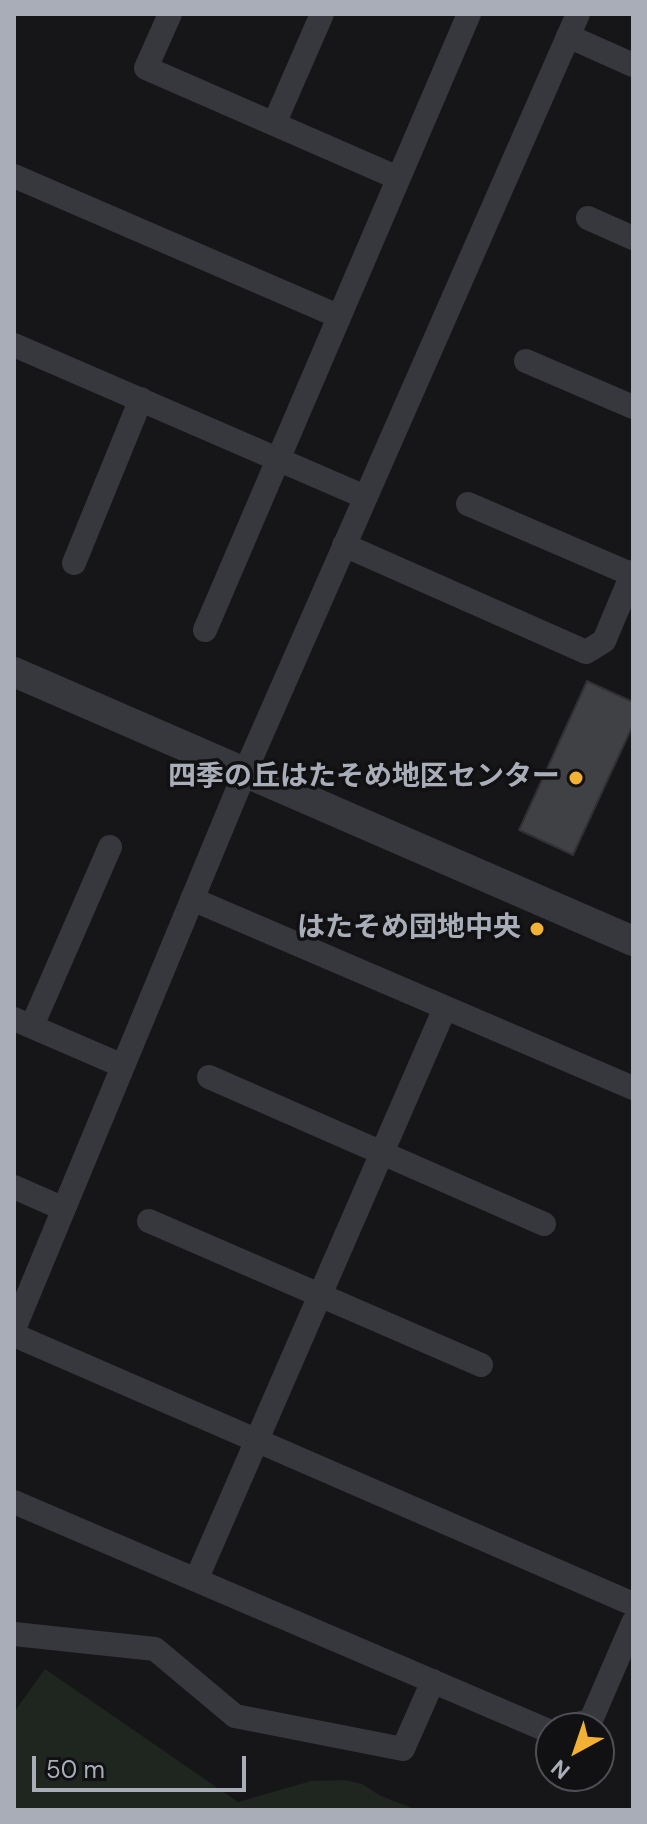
<!DOCTYPE html>
<meta charset="utf-8">
<style>
body{margin:0}
#map{position:relative;width:647px;height:1824px;overflow:hidden;background:#161618;font-family:"DM Sans",sans-serif}
canvas{display:block}
.frame{position:absolute;inset:0;border:16px solid #a8adb8;pointer-events:none}
.north{position:absolute;left:535px;top:1712px;width:80px;height:80px;box-sizing:border-box;background:#111113;border:2px solid #4d4f55;border-radius:50%;rotate:220deg;font-size:22px;font-weight:700;line-height:32px;text-align:center;color:#a8adb8}
.north::after{content:'';display:block;margin:auto;width:28px;height:36px;background:#f2b134;clip-path:polygon(50% 0,100% 100%,50% 72%,0 100%)}
.scale{position:absolute;left:32px;top:1756px;width:214px;height:36px;box-sizing:border-box;border:4px solid #a8adb8;border-top:0;padding-left:10px;font-size:24px;line-height:28px;white-space:nowrap;color:#a8adb8;-webkit-text-stroke:6px #111113;paint-order:stroke}
</style>
<div id="map">
<canvas width="647" height="1824"></canvas>
<div class="frame"></div>
<div class="north">N</div>
<div class="scale">50 m</div>
</div>
<script>
const g = document.querySelector('canvas').getContext('2d');
g.lineJoin = 'round';
function fillPath(path, color) { g.fillStyle = color; g.fill(path, 'evenodd'); }
function trace(path, color, width, dash) { g.strokeStyle = color; g.lineWidth = width; g.lineCap = dash ? 'butt' : 'round'; g.setLineDash(dash || []); g.stroke(path); }
function drawText(font, color, halo, rows, align = 'center') {
  g.font = font + ' "DM Sans","Noto Sans JP",sans-serif'; g.lineWidth = 7; g.setLineDash([]); g.textBaseline = 'middle'; g.strokeStyle = halo; g.fillStyle = color; for (const [text, x, y, turn = 0] of rows) {
    g.save(); g.translate(x, y); g.rotate((+turn || 0) * Math.PI / 180); g.textAlign = isNaN(turn) ? turn : align; if (halo) g.strokeText(text, 0, 0); g.fillText(text, 0, 0); g.restore();
  }
}
const green = new Path2D(`
 M45,1669l193,133 73,-21 34,-1 17,4 17,11 38,15h-403v-98z`);
const building = new Path2D(`
 M587,681l46,21v23l-60,130 -54,-25z`);
const minor = new Path2D(`
 M170,14l-24,54 252,110
 M568,36l65,29
 M274,124l48,-110
 M14,176l324,140
 M588,218l45,20
 M14,345l351,152
 M526,361l107,46
 M468,504l165,71
 M344,545l242,107 18,-11 29,-69
 M74,563l67,-164
 M205,630l264,-616
 M192,899l441,189
 M14,1019l109,47
 M32,1026l78,-179
 M209,1077l335,147
 M14,1187l50,22
 M149,1221l332,144
 M14,1329l231,-557 333,-758
 M14,1335l619,269
 M14,1502l537,230
 M196,1580l249,-572
 M14,1634l141,15 80,67 168,33 30,-68
 M565,1728l26,-8 42,-97`);
const tertiary = new Path2D(`
 M14,672l619,269`);
const markers = [
 [576,778,8,"#f2b134"],
 [537,929,8,"#f2b134"]
];
const poiNames = [
 ["四季の丘はたそめ地区センター",560,778],
 ["はたそめ団地中央",521,929]
];
fillPath(green, '#1e261f');
fillPath(building, '#404145');
trace(building, '#303034', 2);
trace(minor, '#37383d', 24);
trace(tertiary, '#37383d', 30);
for (const [x, y, r, color] of markers) { const dot = new Path2D(); dot.arc(x, y, r, 0, 2 * Math.PI); g.fillStyle = color; g.fill(dot); trace(dot, '#111113', 3); }
drawText('bold 28px', '#a8adb8', '#111113', poiNames, 'right');
</script>
